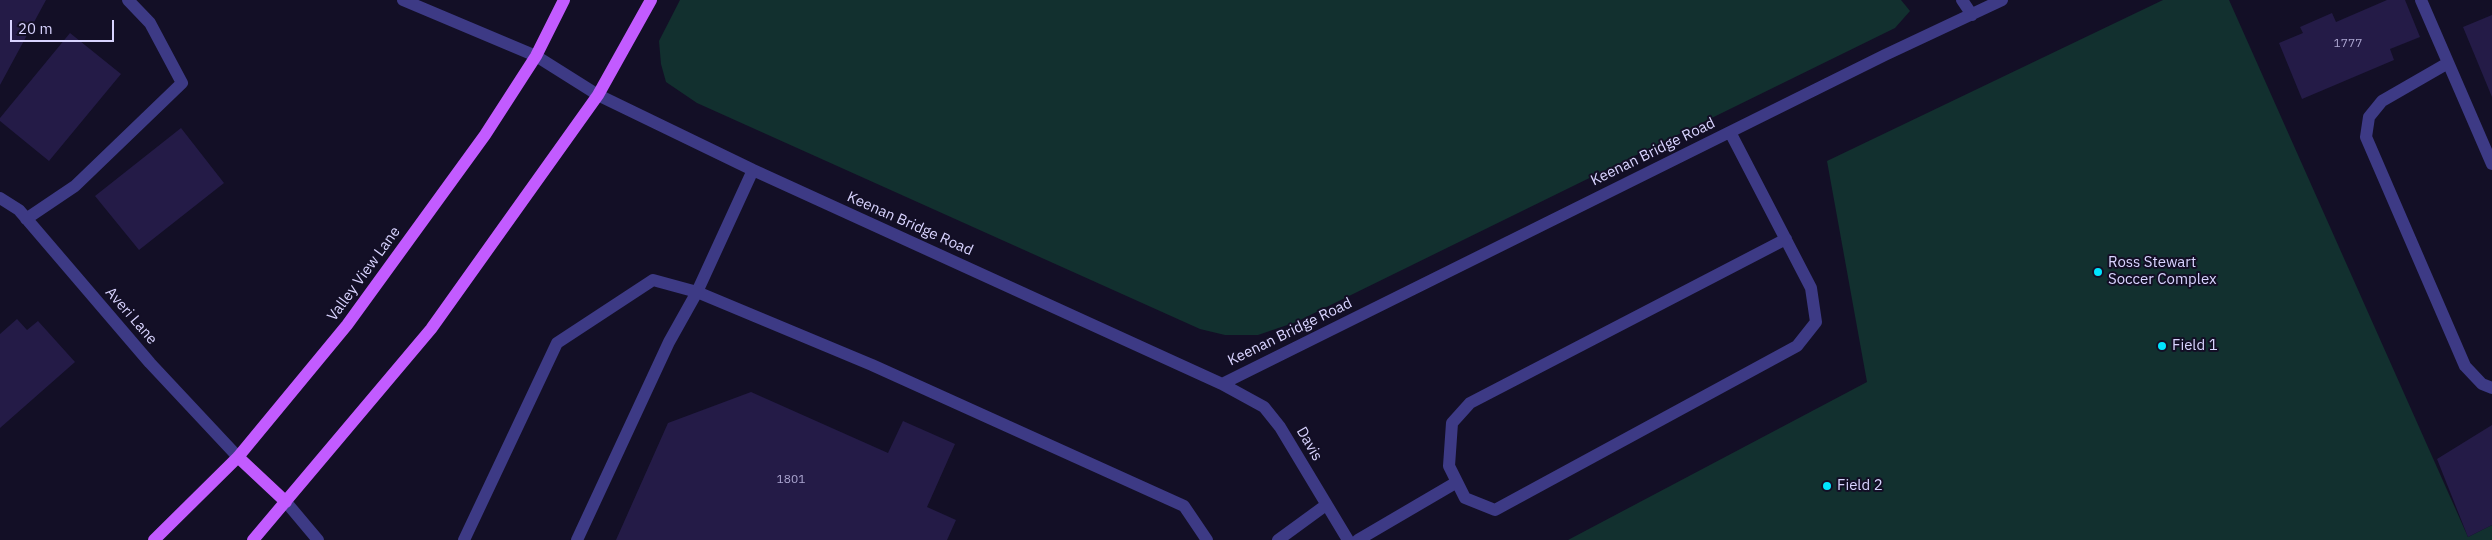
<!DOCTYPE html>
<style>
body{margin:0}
#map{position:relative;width:2492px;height:540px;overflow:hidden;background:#130f26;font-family:"IBM Plex Sans",sans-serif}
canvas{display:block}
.scale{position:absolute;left:10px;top:20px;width:104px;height:22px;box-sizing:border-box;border:2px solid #d9d4ff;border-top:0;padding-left:6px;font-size:15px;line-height:18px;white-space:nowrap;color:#d9d4ff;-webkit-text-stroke:4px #130f26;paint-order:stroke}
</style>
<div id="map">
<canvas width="2492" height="540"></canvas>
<div class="scale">20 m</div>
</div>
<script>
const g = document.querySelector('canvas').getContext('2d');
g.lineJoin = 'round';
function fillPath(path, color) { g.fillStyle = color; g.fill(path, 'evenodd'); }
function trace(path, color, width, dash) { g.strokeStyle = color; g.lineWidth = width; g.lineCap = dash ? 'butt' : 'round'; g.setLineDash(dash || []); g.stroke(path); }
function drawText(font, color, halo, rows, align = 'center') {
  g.font = font + ' "IBM Plex Sans",sans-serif'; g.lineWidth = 4; g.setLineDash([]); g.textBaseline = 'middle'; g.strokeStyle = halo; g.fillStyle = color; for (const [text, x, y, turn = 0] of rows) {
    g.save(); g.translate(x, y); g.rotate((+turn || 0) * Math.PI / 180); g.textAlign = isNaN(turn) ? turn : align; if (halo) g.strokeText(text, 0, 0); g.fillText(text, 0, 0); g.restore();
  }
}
const green = new Path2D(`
 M680,0h1221l9,11 -15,17 -599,294 -38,13h-33l-25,-6 -503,-226 -31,-21 -5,-18 -2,-23z
 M2163,0h66l239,537 24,-12v15h-924l299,-158 -40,-221z`);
const building = new Path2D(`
 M0,0h46l-46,85z
 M2387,0h18l15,37 -30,12 4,11 -92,39 -23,-56 24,-10 -3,-6 32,-14 4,9z
 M2492,15v82l-29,-70z
 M70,33l51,41 -72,87 -49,-40v-3z
 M181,128l43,55 -85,67 -44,-54z
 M17,319l10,11 11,-9 37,41 -75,66v-94z
 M751,392l137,61 15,-32 52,23 -28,63 29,13 -9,20h-331l52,-117z
 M2492,425v100l-24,12 -31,-78z`);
const minor = new Path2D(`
 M403,0l133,56 62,39 155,75 469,214 663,-329 117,-55
 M1962,0l10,15
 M2421,0l71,164
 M2448,63l-66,38 -13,16 -3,20 99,229 17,18 10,4
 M1730,132l81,156 5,34 -19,24 -302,164 -30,-12 -16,-32 3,-43 18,-20 316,-164
 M0,198l19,12 131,153 88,94
 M26,219l49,-33 107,-103 -32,-60 -22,-23
 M1222,384l42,23 16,20 68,113
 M286,502l32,38
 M464,540l93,-197 96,-63 44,12 175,73 312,141 23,34
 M577,540l92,-198 28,-50 56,-122
 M1278,540l48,-35
 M1358,540l99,-58`);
const major = new Path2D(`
 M238,457l48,45
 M154,540l84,-83 109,-132 138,-190 51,-79 28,-56
 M253,540l178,-211 167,-234 53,-95`);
const markers = [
 [2098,272,5,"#00e5ff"],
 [2162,346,5,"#00e5ff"],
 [1827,486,5,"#00e5ff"]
];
const numberNames = [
 ["1777",2348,44],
 ["1801",791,480]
];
const streetNames = [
 ["Keenan Bridge Road",1653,152,-26],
 ["Keenan Bridge Road",910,224,24],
 ["Valley View Lane",364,274,-54],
 ["Averi Lane",131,316,49],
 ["Keenan Bridge Road",1290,332,-26],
 ["Davis",1309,444,60]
];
const poiNames = [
 ["Ross Stewart",2108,263],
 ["Soccer Complex",2108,280],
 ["Field 1",2172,346],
 ["Field 2",1837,486]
];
fillPath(green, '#12302f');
fillPath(building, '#241b47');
trace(minor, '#3d3a85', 12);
trace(major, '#c25bff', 12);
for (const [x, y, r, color] of markers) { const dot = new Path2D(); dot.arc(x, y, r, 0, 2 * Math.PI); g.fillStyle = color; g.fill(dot); trace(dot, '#130f26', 2); }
drawText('12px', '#aca6d1', null, numberNames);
drawText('15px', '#d9d4ff', '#130f26', streetNames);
drawText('15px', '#d9d4ff', '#130f26', poiNames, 'left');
</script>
